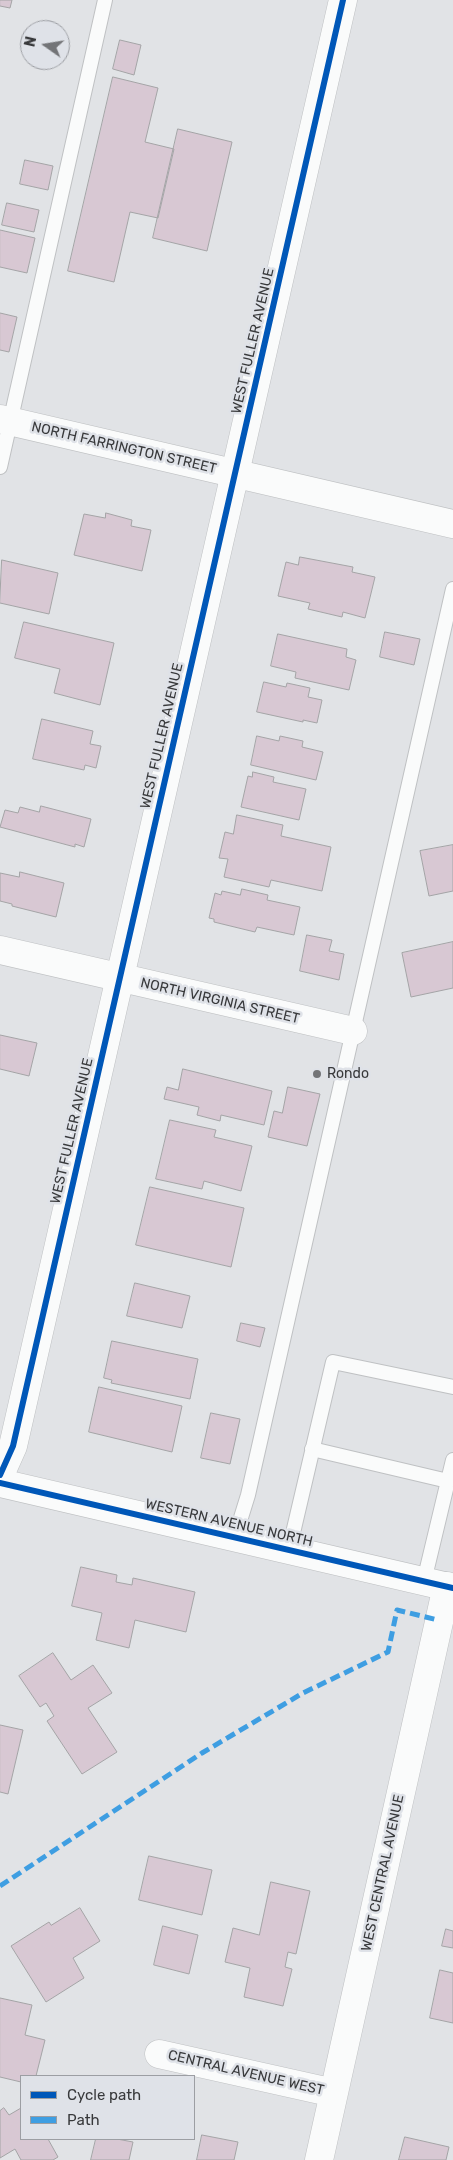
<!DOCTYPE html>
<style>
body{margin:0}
#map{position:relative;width:453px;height:2160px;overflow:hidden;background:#e1e3e6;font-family:Rubik,sans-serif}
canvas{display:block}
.legend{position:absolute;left:20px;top:2075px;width:175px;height:65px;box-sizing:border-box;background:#dfe2e8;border:1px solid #9c9ea3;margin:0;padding:6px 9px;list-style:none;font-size:15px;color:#38393b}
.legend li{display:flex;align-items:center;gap:10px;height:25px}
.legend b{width:25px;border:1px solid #9c9ea3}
.north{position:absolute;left:20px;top:20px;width:50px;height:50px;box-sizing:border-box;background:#dfe2e8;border:1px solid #9c9ea3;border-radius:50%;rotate:283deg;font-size:14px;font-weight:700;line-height:20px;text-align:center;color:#38393b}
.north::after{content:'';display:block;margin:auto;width:18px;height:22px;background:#737477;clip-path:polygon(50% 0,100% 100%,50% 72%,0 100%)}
</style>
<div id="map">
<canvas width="453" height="2160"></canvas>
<ul class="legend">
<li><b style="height:6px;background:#0057b8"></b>Cycle path</li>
<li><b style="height:6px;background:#3e9ee2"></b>Path</li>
</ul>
<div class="north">N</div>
</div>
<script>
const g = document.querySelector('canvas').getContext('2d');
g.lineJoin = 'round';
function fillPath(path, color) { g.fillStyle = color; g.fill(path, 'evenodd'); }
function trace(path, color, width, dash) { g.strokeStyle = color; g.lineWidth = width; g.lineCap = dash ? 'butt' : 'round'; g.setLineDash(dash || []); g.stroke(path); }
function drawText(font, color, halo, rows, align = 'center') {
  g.font = font + ' Rubik,sans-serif'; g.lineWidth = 5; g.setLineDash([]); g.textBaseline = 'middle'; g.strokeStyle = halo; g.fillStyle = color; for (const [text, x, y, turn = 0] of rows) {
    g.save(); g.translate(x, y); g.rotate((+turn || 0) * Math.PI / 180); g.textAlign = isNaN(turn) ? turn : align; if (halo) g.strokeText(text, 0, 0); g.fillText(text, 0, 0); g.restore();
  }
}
const building = new Path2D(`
 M0,0h12l-2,8 -10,-2z
 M120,40l21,5 -7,30 -21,-6z
 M113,77l45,11 -13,54 29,7 -16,69 -28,-6 -16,70 -46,-11z
 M178,129l54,13 -25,109 -54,-13z
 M25,160l28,6 -5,24 -28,-6z
 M7,203l32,7 -5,22 -32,-7z
 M0,230l35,8 -8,35 -27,-6z
 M0,313l17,4 -8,35 -9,-2z
 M106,513l26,7 -1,6 20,4 -9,41 -68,-16 10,-41 21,4z
 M300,557l53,10 -1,5 23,5 -10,41 -22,-6 -1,5 -34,-8 2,-6 -32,-7 8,-34 12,3z
 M2,560l56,13 -9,41 -49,-11z
 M24,622l90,21 -14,62 -46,-12 6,-24 -45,-11z
 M385,632l35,7 -6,26 -34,-8z
 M278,634l69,15 -1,8 10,3 -7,30 -54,-12 1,-6 -25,-6z
 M264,682l22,5 1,-4 23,5 -2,9 14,3 -5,23 -14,-3v2l-46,-10z
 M42,719l51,12 -3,13 11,2 -5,22 -11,-3 -1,5 -51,-11z
 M257,736l22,5 1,-5 23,5 -1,6 21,5 -7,28 -65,-15z
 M253,772l21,5 -1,5 33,7 -7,31 -58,-13 7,-31 4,1z
 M41,806l50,13 -7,28 -9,-3v3l-75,-20 5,-17 13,3 2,-6 19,5z
 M237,815l46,10 -2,11 50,11 -9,44 -51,-11 -2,7 -45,-10 4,-18 -9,-1 6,-26 8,2z
 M453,845v46l-24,5 -9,-45z
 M20,872l44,11 -8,34 -44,-11v-2l-12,-3v-28l19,4z
 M242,889l26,6 -1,5 33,7 -6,28 -37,-8 -2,5 -41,-10v-3l-5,-1 6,-25 6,2 1,-4 18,4z
 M307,935l25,5 -3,11 15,3 -5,26 -39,-9z
 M453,942v46l-42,9 -9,-44z
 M0,1035l37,8 -8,33 -29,-7z
 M183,1069l89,22 -8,34 -43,-10 -1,6 -23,-6 2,-8 -35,-8 3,-12 11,3z
 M288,1087l32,7 -13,52 -39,-9 6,-26 8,2z
 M170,1120l46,10 -2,7 38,9 -11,45 -37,-10 -2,8 -46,-10z
 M150,1187l94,21 -13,59 -95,-22z
 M135,1283l55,13 -8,32 -55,-12z
 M241,1323l24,5 -5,19 -23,-6z
 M112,1341l86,18 -8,40 -79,-16 1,-3 -8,-2z
 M99,1387l83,19 -10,46 -83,-20z
 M211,1413l29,6 -10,45 -29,-6z
 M81,1567l36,8 -1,7 16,3 1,-7 62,14 -9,40 -51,-12 -6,28 -33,-8 6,-27 -30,-7z
 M53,1653l18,27 22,-15 19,28 -24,15 29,44 -35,22 -35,-53 7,-5 -8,-13 -6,4 -21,-31z
 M0,1725l23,5 -15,64 -8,-2z
 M149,1856l63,14 -10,45 -63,-15z
 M271,1882l39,9 -14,63 -8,-2 -3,15 7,2 -9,37 -39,-9 6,-29 -25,-6 8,-34 26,7z
 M80,1908l20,33 -27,17 11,20 -38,24 -35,-56 38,-24 2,3z
 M163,1926l35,9 -9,39 -35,-9z
 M446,1929l7,2v17l-11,-2z
 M440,1970l13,3v50l-23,-5z
 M0,1998l32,7 -7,30 20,5 -9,36h-15v6l-21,-5z
 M4,2108l5,7 12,-7v31h27l10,18 -5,3h-32l-6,-11 -15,9v-47z
 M202,2135l36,7 -4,18h-37z
 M405,2137l44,10 -3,13h-47z
 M96,2139h21l16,3 -4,18h-38z`);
const service = new Path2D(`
 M0,467l105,-467
 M312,1449l136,32
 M235,1537l13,-42 205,-906
 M289,1550l44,-188 120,25
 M424,1581l29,-121`);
const minor = new Path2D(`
 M0,419l453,105
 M0,950l353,81
 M0,1475l13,-29 330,-1446
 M159,2054l175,39
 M319,2160l128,-574`);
const tertiary = new Path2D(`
 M0,1483l453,105`);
const quiet = new Path2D(`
 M0,1886l202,-133 101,-60 85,-41 9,-42 41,10`);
const cycleway = new Path2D(`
 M0,1475l13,-29 330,-1446
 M0,1483l453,105`);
const markers = [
 [317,1074,5,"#737477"]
];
const streetNames = [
 ["WEST FULLER AVENUE",253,341,-77],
 ["NORTH FARRINGTON STREET",124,448,13],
 ["WEST FULLER AVENUE",162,736,-77],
 ["NORTH VIRGINIA STREET",220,1001,13],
 ["WEST FULLER AVENUE",72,1131,-77],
 ["WESTERN AVENUE NORTH",229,1523,13],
 ["WEST CENTRAL AVENUE",383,1873,-78],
 ["CENTRAL AVENUE WEST",246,2073,13]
];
const poiNames = [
 ["Rondo",327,1074]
];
fillPath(building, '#d8c8d3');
trace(building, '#a4a4a6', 1);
trace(service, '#bfc1c3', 16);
trace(minor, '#bfc1c3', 29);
trace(tertiary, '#bfc1c3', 29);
trace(service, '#fafbfb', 14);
trace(minor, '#fafbfb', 28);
trace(tertiary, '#fafbfb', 28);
trace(quiet, '#3e9ee2', 5, [10, 5]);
trace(cycleway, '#0057b8', 6);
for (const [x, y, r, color] of markers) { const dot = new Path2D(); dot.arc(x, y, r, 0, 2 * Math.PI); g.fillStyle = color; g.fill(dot); trace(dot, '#dfe2e8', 2); }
drawText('14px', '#38393b', '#dfe2e8', streetNames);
drawText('14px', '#38393b', '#dfe2e8', poiNames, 'left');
</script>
